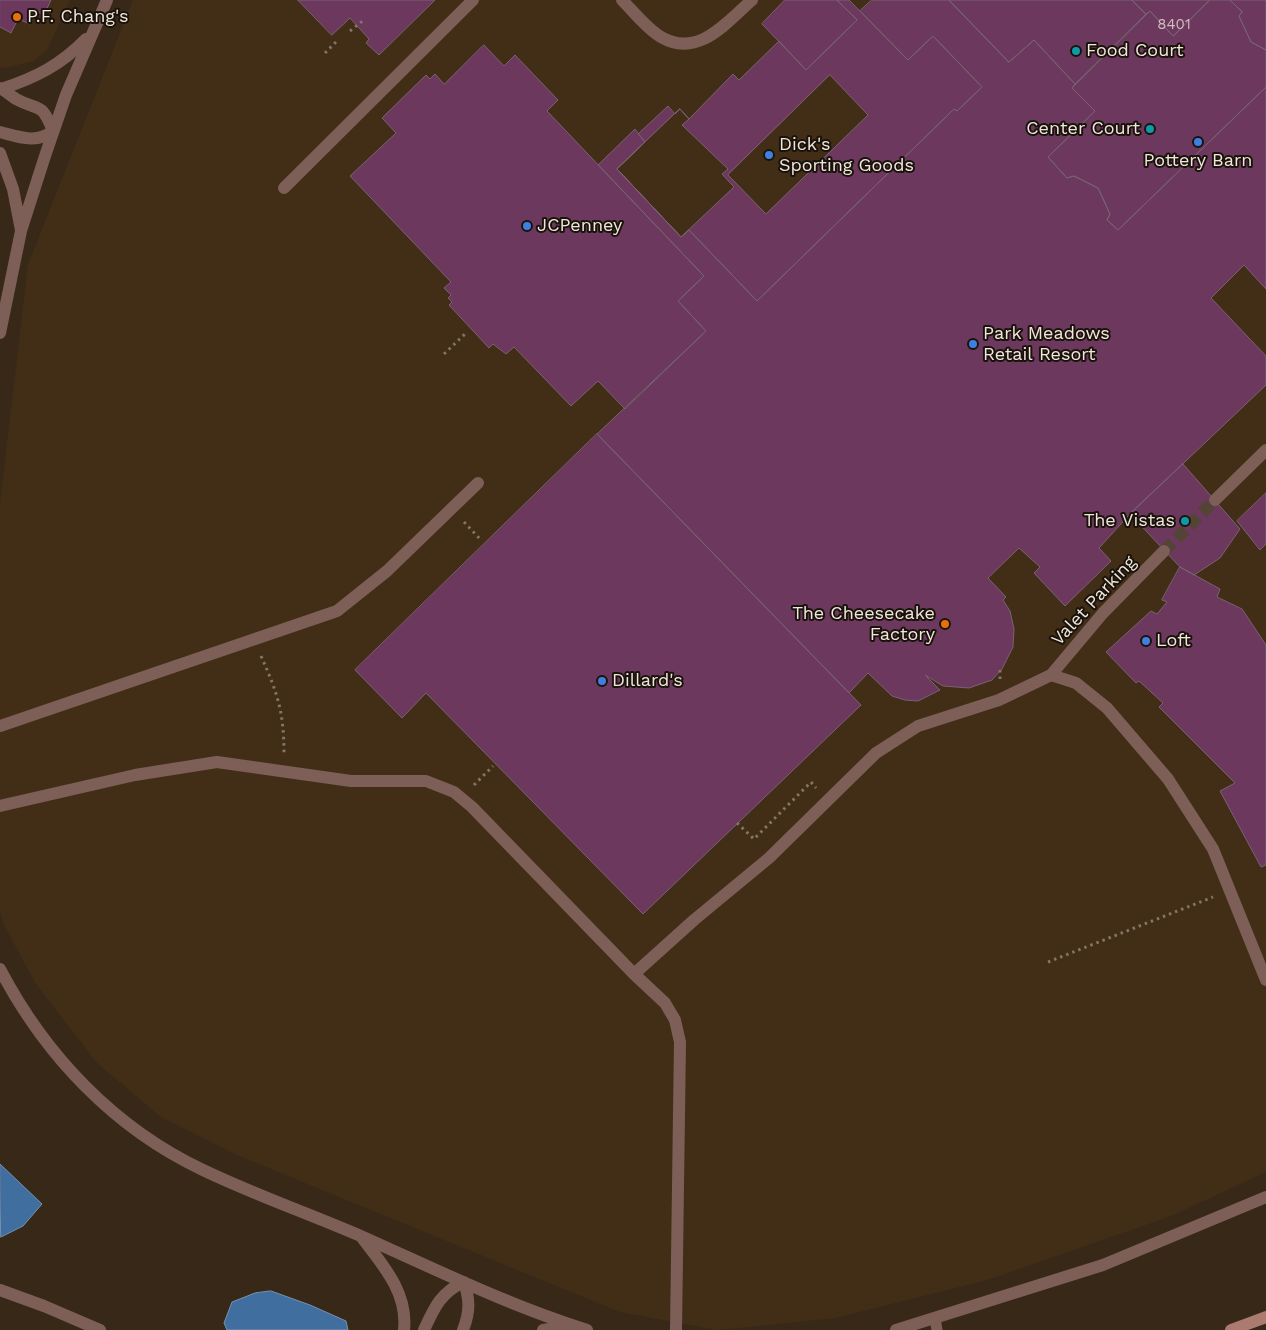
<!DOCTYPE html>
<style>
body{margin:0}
canvas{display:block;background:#382818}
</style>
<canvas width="1266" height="1330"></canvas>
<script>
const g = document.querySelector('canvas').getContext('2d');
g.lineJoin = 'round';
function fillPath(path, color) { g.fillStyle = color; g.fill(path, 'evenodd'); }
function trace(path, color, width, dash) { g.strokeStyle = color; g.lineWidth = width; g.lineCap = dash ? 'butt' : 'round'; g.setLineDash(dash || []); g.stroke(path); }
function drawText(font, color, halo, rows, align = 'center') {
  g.font = font + ' "Work Sans",sans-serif'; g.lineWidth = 4; g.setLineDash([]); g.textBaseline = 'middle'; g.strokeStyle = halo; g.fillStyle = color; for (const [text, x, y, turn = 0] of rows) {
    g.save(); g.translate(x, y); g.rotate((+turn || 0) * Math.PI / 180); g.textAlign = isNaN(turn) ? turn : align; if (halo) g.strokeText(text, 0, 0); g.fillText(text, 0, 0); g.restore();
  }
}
const built = new Path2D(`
 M0,0h70l-23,50 -14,11 -28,7 -5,-1z
 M133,0h1133v1172l-95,44 -184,64 -152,38 -117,12 -98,-18 -383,-157 -76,-38 -64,-54 -61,-79 -33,-61 -3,-11v-408l28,-239z`);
const water = new Path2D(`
 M0,1164l42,40 -19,22 -22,11z
 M271,1291l39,14 36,16 2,9h-121l-3,-7 8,-21 23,-9z`);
const building = new Path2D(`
 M0,0h51l-7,15 -8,-4 -6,13 -12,-5 -7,14 -11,-6z
 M298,0h137l-56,55 -13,-12 3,-4 -19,-21 -18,17z
 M785,0h52l20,20 -51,50 -44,-46z
 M837,0h12l59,60 25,-24 49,51 -25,24 -3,-2 -197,192 -68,-71 -8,7 -64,-68 28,-27 -7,-8 30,-28 7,8 5,-5 9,10 44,-45 6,6 40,-39 27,29 51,-50z
 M872,0h77l60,62 25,-22 41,44 -3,4 23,23 -47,46 19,21 7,-2 24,12 12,26 -3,6 11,10 148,-143v202l-22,-24 -33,33 55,58v29l-136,129 -31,34 12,13 -46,45 -31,-33 6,-6 -21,-19 -31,30 18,19 -3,3 7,11 4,18 -1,18 -11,22 -10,11 -23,8 -26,-2 -18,-11 15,15 -22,11 -13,-1 -13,-4 -24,-23 -19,20 -252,-259 109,-103 -28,-30 26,-25 -106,-111 37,-36 10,13 -28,27 64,68 8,-7 68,71 197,-192 3,2 25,-24 -49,-51 -25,24 -48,-49z
 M949,0h183l14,14 -71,70 -41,-44 -25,22z
 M1132,0h78l-37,36 -23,-25 -4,3z
 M1210,0h20l12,12 -3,4 12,26 15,8v37l-148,143 -11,-10 3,-6 -12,-26 -24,-12 -7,2 -19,-21 47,-46 -23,-23 78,-77 23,25z
 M1230,0h36v50l-15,-8 -12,-26 3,-4z
 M484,45l20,21 11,-11 43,45 -11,11 157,165 -26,25 28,30 -81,78 -27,-28 -27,25 -57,-59 -8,7 -13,-10 -4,4 -40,-43 3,-3 -4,-4 3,-3 -7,-7 7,-6 -101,-106 46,-43 -14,-15 44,-43 4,4 5,-5 9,10z
 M830,75l38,40 -102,99 -38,-39z
 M680,109l9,10 -7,6 46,44 -6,5 12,13 -53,50 -64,-68z
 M597,434l264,271 -218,209 -217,-221 -24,25 -47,-48z
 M1183,464l57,65 -20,29 -26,17 -14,-8 -50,-53z
 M1266,493v51l-6,6 -23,-29z
 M1180,567l40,22 -3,8 25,12 24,36v220l-5,2 -41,-76 15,-8 -76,-76 4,-4 -24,-22 -3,2 -30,-31 45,-41 6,3 10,-12 -5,-2z`);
const minorTunnel = new Path2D(`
 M1164,551l51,-51`);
const path = new Path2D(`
 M350,31l15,-12
 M325,53l13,-13
 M444,354l22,-21
 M464,522l17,18
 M261,656c17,38 23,57 23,98
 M1000,679v-10
 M474,785l19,-19
 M737,823l17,16 57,-57 5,6
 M1048,962l165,-65`);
const service = new Path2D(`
 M935,1318l2,12`);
const minor = new Path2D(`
 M622,0c12,12 25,29 39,37 37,22 66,-15 91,-37
 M0,88c6,3 11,8 16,11 24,13 25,2 37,32
 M1,89c34,-11 60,-24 85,-50
 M0,132c19,5 37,12 53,-1
 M0,153l13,36 8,41
 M284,188l189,-188
 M0,333l21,-102 24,-75 21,-61 41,-95
 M1215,500l51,-50
 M1051,675l52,-62 61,-62
 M0,726l337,-115 50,-40 91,-88
 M0,806l135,-31 82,-13 134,19h75l28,11 18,15 162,167 31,29 10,17 5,22 -4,288
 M0,969c45,86 114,159 203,201 52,25 107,44 160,67 74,33 147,69 224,93
 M634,974l60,-54 75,-62 107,-105 42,-27 81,-26 52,-25 25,8 31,25 61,71 45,70 53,131
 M363,1239c21,27 45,55 41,91
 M424,1330c10,-22 17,-38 40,-48
 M463,1330c7,-18 7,-30 1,-48
 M543,1330l27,-4
 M896,1330l207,-65 163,-68`);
const tertiary = new Path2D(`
 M0,1290l44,16 56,24`);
const secondary = new Path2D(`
 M1231,1330l35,-13`);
const markers = [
 [17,17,5,"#e8710a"],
 [1076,51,5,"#0f9aa8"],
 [1150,129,5,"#0f9aa8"],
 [1198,142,5,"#3f7fe0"],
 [769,155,5,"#3f7fe0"],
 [527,226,5,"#3f7fe0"],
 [973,344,5,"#3f7fe0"],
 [1185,521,5,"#0f9aa8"],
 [945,624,5,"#e8710a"],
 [1146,641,5,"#3f7fe0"],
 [602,681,5,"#3f7fe0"]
];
const numberNames = [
 ["8401",1174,25]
];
const poiNames = [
 ["P.F. Chang's",27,17],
 ["Food Court",1086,51],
 ["Center Court",1140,129,"right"],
 ["Dick's",779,145],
 ["Sporting Goods",779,166],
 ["Pottery Barn",1198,161,"center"],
 ["JCPenney",537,226],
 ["Park Meadows",983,334],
 ["Retail Resort",983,355],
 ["The Vistas",1175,521,"right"],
 ["The Cheesecake",935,614,"right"],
 ["Factory",935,635,"right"],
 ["Loft",1156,641],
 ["Dillard's",612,681]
];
const streetNames = [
 ["Valet Parking",1094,601,-47]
];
fillPath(built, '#422e17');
fillPath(water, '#406e9e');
trace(water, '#7592b0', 1);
fillPath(building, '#6c385e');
trace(building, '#786271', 1);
trace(minorTunnel, '#544435', 12, [12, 6]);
trace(path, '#837567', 3, [2.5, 4]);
trace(service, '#7d5f57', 11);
trace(minor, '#7d5f57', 12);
trace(tertiary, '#7d5f57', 12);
trace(secondary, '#aa7b6e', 12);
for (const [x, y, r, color] of markers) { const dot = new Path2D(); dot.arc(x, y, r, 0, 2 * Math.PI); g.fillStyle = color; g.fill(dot); trace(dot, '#1a130c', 2); }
drawText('15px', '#d0babc', null, numberNames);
drawText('18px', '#f1e6db', '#1a130c', poiNames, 'left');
drawText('18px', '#f1e6db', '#1a130c', streetNames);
</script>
